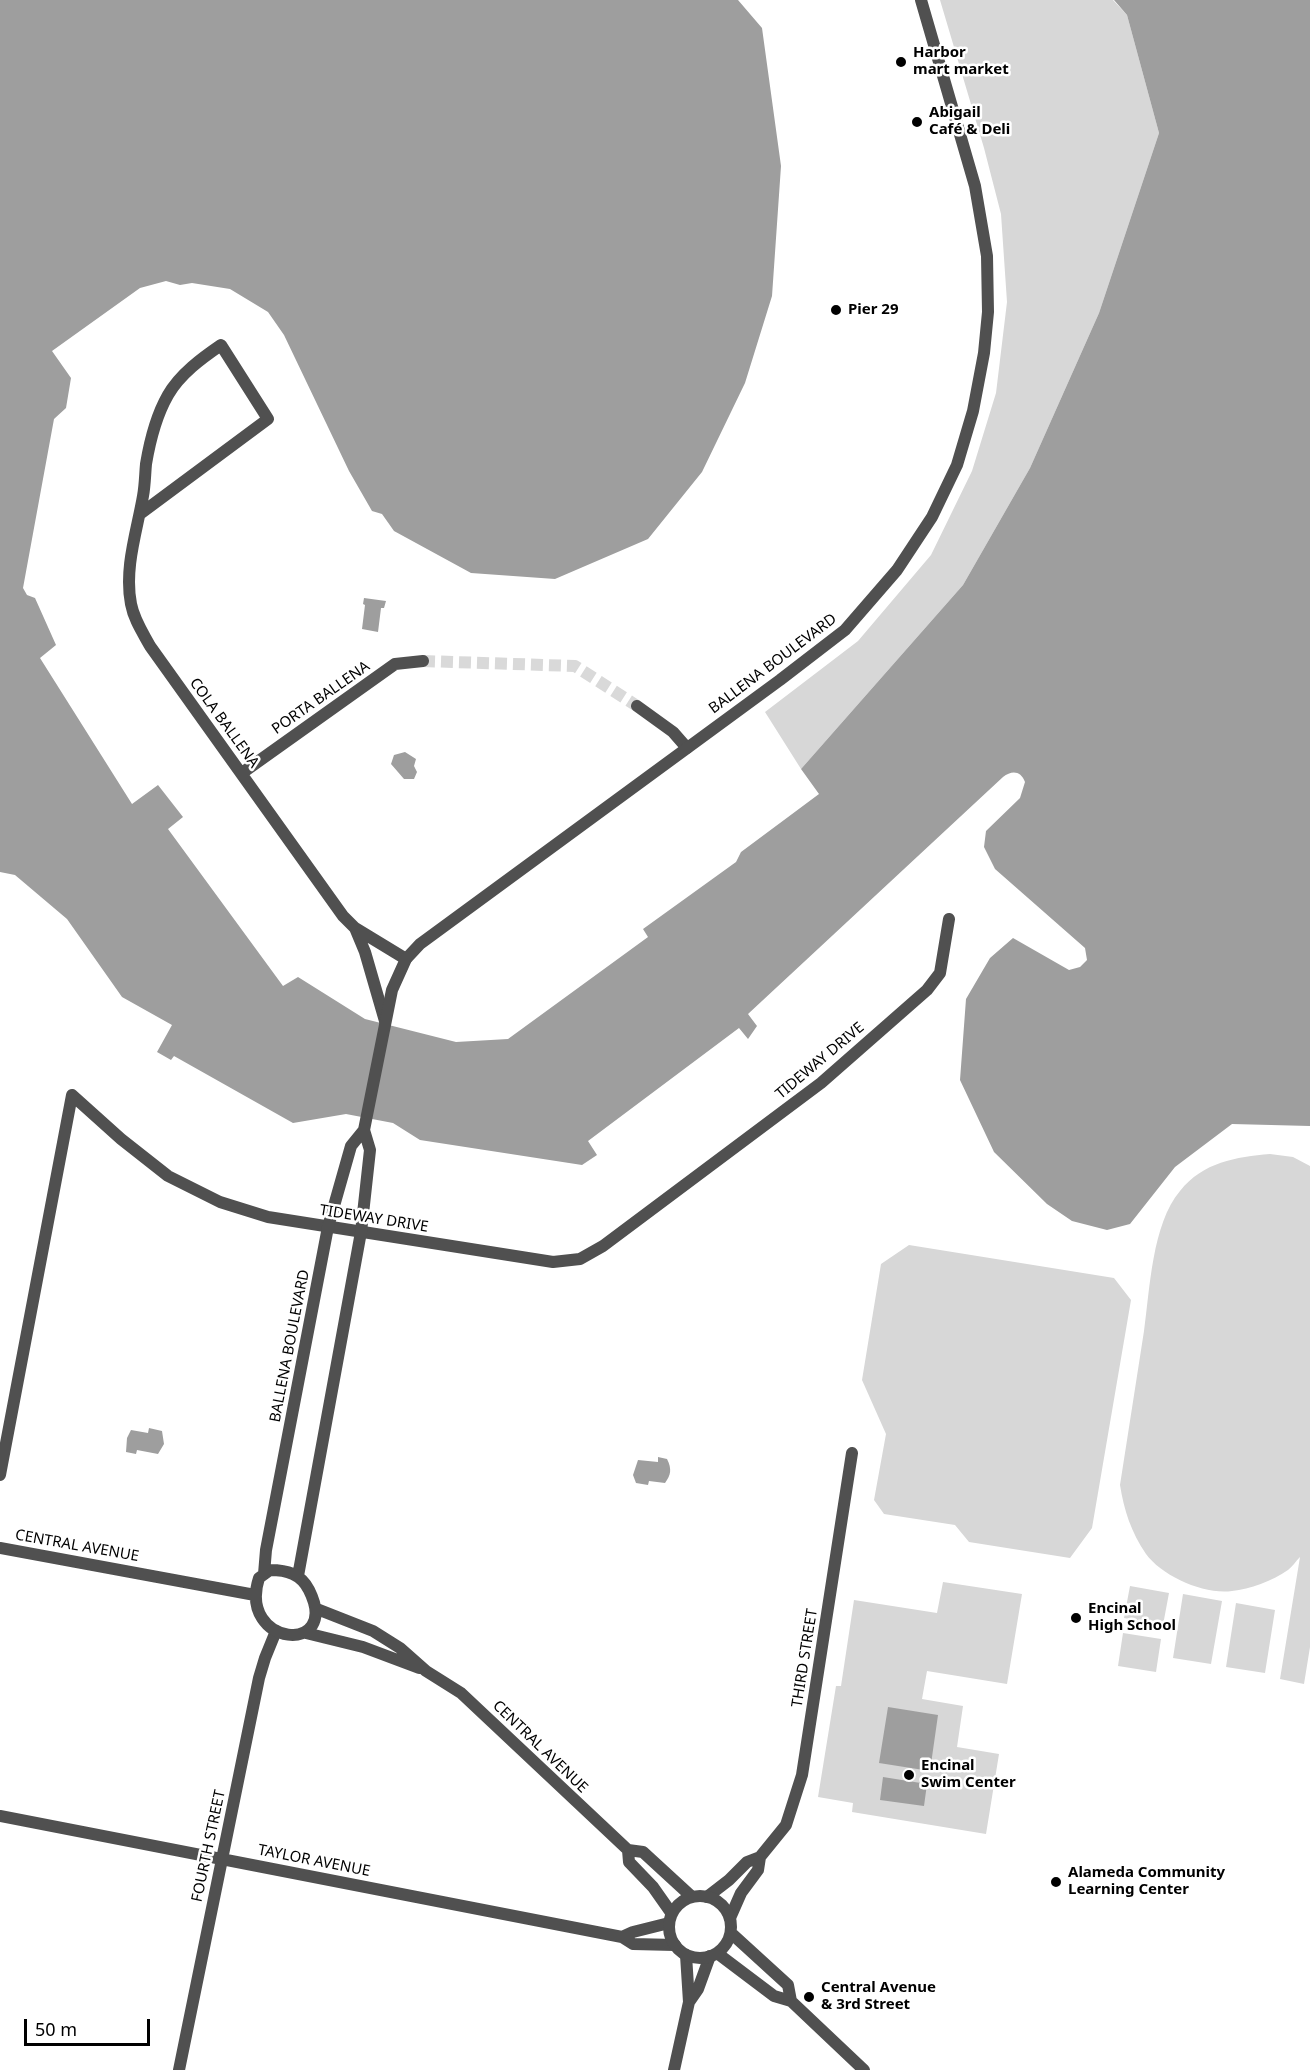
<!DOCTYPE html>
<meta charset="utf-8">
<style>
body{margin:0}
#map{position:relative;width:1310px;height:2070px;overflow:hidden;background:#fff;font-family:"Noto Sans",sans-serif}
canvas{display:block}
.scale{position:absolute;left:24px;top:2019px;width:126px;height:27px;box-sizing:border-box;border:3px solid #000;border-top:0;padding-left:8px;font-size:18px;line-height:21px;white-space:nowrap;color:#000;-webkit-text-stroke:4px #fff;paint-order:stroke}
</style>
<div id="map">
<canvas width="1310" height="2070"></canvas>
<div class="scale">50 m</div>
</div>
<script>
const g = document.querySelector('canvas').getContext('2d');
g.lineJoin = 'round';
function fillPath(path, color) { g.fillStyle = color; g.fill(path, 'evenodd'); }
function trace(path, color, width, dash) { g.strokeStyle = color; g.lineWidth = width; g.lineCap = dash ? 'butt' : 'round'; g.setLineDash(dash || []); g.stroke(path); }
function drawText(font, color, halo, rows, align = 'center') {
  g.font = font + ' "Noto Sans",sans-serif'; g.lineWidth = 5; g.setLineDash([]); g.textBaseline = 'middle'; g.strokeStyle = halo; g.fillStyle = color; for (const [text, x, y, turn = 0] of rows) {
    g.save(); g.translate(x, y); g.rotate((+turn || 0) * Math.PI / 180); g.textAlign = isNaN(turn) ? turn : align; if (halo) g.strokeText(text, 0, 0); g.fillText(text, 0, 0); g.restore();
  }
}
const green = new Path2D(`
 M940,0h173l14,15 32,118 -60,180 -69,155 -67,117 -162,184 -36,-57 93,-71 73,-86 41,-84 24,-78 11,-91 -6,-88 -17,-66z
 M1270,1154l23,3 17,9v481l-6,37 -24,-5 20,-122c-4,4 -8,10 -12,13 -16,11 -38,19 -56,21 -28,4 -70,-15 -86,-37 -15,-22 -22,-44 -26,-69 8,-51 16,-103 24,-154 6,-42 8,-107 36,-140 23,-29 56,-34 90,-37z
 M909,1245l205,33 17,22 -39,228 -22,30 -101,-16 -14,-17 -71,-11 -10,-14 12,-66 -24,-54 19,-116z
 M943,1582l79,12 -15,90 -80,-13 -5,28 41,7 -6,41 42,7 -13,80 -134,-22 1,-9 -35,-6 18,-111h5l13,-86 83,13z
 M1130,1586l39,7 -6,32 -39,-7z
 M1183,1594l39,7 -11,63 -38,-6z
 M1236,1603l39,7 -10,63 -39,-6z
 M1123,1633l38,6 -5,33 -38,-6z`);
const water = new Path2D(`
 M0,0h738l24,28 19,138 -9,130 -27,87 -43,89 -54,67 -93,40 -84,-6 -77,-42 -12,-17 -10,-3 -23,-40 -65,-136 -16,-23 -38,-23 -38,-6 -12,2 -14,-4 -26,7 -88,63 19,27 -5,30 -12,11 -31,169 4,7 8,3 21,47 -16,13 92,146 26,-19 25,32 -15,12 115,157 15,-9 67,42 91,23 52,-3 140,-102 -5,-8 93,-67 5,-10 78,-58 -18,-25 162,-184 67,-117 69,-155 60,-180 -32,-118 -13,-15h196v1126l-78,-2 -57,43 -45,57 -23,6 -35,-9 -25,-17 -53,-52 -34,-72 6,-81 24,-41 23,-20 56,32 11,-3 7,-7 -2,-12 -90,-79 -11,-22 2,-16 34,-33 5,-16c-4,-11 -13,-12 -22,-5l-255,237 9,12 -9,13 -9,-11 -151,113 9,14 -15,10 -162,-25 -27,-17 -47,-9 -53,9 -119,-67 -3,4 -14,-8 15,-27 -50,-28 -55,-78 -52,-44 -15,-3z
 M364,598l22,3 -2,7h-3l-3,24 -16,-3 3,-24 -2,-1z
 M405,752l11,7 -2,7 3,6 -3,7h-10l-13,-15 3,-9z
 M149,1428l13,3 2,13 -6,10 -21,-4 -1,4 -10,-2 1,-14 4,-8 17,3z
 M658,1457l9,2c5,10 4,16 -2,24l-16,-2 -1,4 -12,-2 -3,-8 5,-15 20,2z
 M888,1707l50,8 -8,56 -51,-8z
 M883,1777l44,7 -3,22 -44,-6z`);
const minorTunnel = new Path2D(`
 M423,661l152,5 62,40`);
const minor = new Path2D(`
 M140,514l128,-95 -47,-74c-19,13 -41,29 -53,50 -12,21 -18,45 -22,69 -1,11 -1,21 -3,32 -6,35 -19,72 -12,108 3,16 12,29 19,42l193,270 12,12 51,31
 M637,706l36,26 14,16
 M242,773l153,-109 28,-3
 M355,928l10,24 20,69
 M0,1475l72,-380 49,44 47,37 52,26 48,15 285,45 27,-3 23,-13 218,-163 106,-93 13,-17 9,-54
 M0,1816l622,121 11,7 42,1
 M707,1897l22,-17 18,-18 13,-5
 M730,1918l11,-25 17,-23 2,-13 26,-32 16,-50 50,-322
 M622,1937l11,-5 36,-9
 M689,2002l9,-13 12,-33
 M179,2070l80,-392 6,-20 11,-27
 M674,2070l15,-68 -3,-47`);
const tertiary = new Path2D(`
 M0,1548l255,47
 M270,1570c17,0 31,4 39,20 33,66 -72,57 -50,-12z
 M264,1574l2,-24 62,-323 23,-81 13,-16 28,-140 14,-31 14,-15 360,-264 65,-50 52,-60 35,-53 25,-52 16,-54 11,-58 4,-41 -1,-56 -12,-70 -54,-186
 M298,1576l63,-344 9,-82 -6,-20
 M317,1609l56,22 27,17 26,23 35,22 167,157 15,2 49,45
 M306,1633l57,14 56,21
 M628,1850l1,12 24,25 19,27
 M669 1927a31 31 0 1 1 62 0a31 31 0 1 1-62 0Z
 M731,1933l57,52 3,16
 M717,1953l57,43 17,5 73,69`);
const markers = [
 [901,62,6,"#000"],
 [917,122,6,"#000"],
 [836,310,6,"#000"],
 [1076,1618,6,"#000"],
 [909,1775,6,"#000"],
 [1056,1882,6,"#000"],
 [809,1997,6,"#000"]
];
const poiNames = [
 ["Harbor",913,53],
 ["mart market",913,70],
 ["Abigail",929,113],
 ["Café & Deli",929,130],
 ["Pier 29",848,310],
 ["Encinal",1088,1609],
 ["High School",1088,1626],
 ["Encinal",921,1766],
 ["Swim Center",921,1783],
 ["Alameda Community",1068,1873],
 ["Learning Center",1068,1890],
 ["Central Avenue",821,1988],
 ["& 3rd Street",821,2005]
];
const streetNames = [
 ["BALLENA BOULEVARD",773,664,-37],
 ["PORTA BALLENA",321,698,-35],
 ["COLA BALLENA",224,723,54],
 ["TIDEWAY DRIVE",820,1061,-40],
 ["TIDEWAY DRIVE",374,1219,9],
 ["BALLENA BOULEVARD",290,1346,-79],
 ["CENTRAL AVENUE",77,1546,10],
 ["THIRD STREET",805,1658,-81],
 ["CENTRAL AVENUE",540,1747,44],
 ["FOURTH STREET",209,1846,-78],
 ["TAYLOR AVENUE",314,1861,11]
];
fillPath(green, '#d7d7d7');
fillPath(water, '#9e9e9e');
trace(minorTunnel, '#d9d9d9', 12, [12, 6]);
trace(minor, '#505050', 12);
trace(tertiary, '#505050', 12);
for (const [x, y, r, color] of markers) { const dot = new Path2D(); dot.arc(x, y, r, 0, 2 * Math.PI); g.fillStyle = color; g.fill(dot); trace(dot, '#fff', 2); }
drawText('bold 15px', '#000', '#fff', poiNames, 'left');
drawText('15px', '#000', '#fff', streetNames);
</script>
